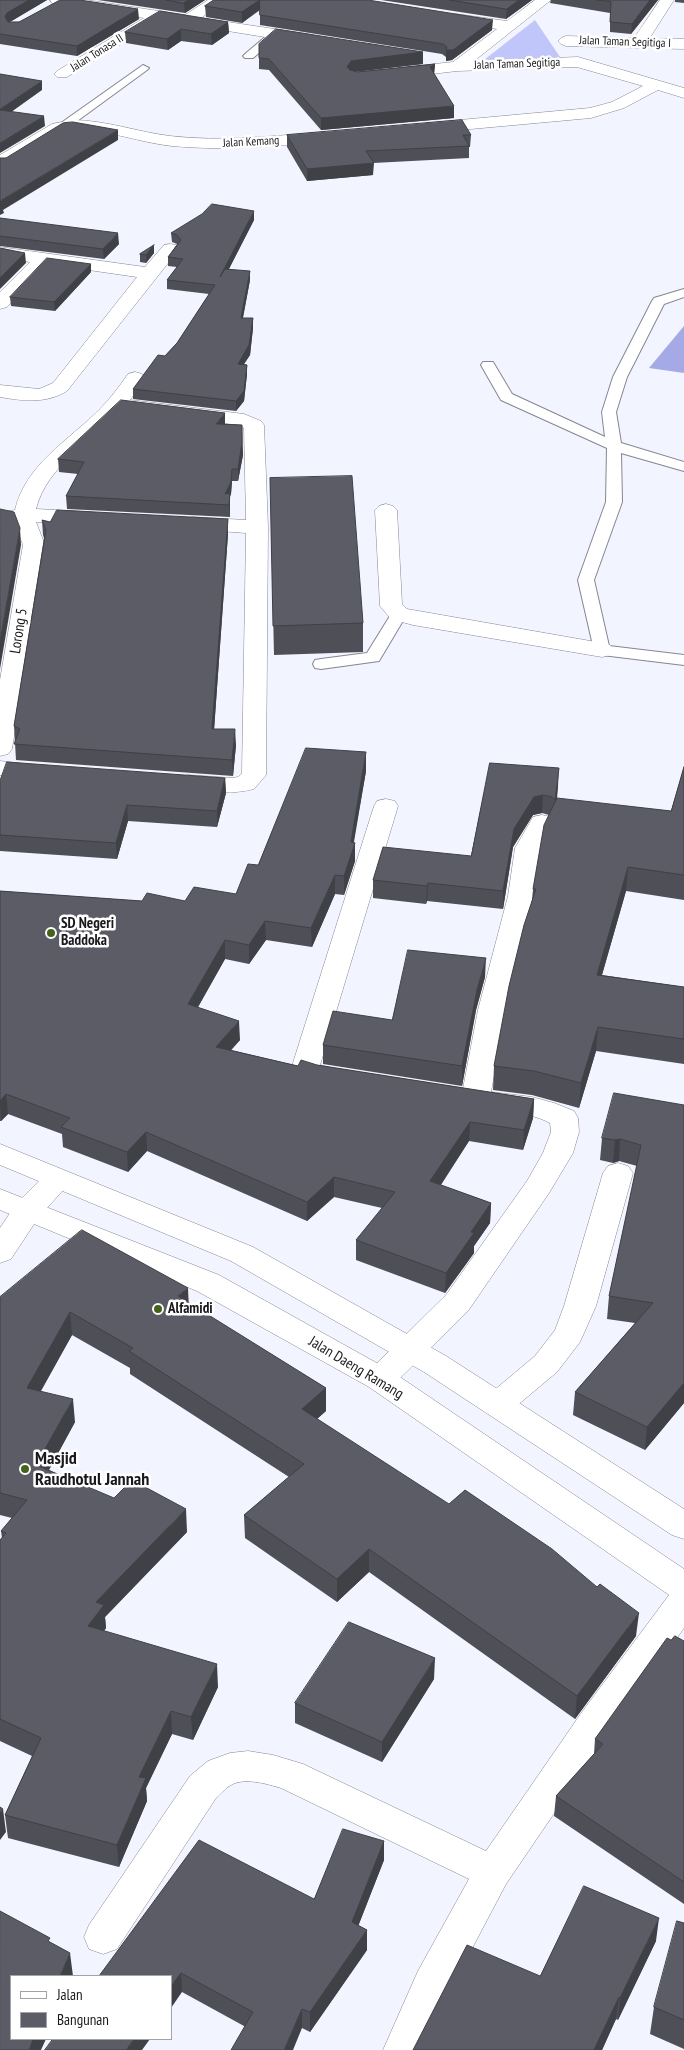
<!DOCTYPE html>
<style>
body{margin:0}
#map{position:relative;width:684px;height:2050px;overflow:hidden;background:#f2f4ff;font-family:"PT Sans Narrow",sans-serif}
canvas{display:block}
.legend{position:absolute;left:10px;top:1975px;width:162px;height:65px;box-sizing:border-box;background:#fff;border:1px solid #a3a3a5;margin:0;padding:6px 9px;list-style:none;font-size:15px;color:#19191d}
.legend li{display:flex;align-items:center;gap:10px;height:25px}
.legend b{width:25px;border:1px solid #a3a3a5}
</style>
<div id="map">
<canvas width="684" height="2050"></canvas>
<ul class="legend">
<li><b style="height:6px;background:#fff"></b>Jalan</li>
<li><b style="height:14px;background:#5b5c65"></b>Bangunan</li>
</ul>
</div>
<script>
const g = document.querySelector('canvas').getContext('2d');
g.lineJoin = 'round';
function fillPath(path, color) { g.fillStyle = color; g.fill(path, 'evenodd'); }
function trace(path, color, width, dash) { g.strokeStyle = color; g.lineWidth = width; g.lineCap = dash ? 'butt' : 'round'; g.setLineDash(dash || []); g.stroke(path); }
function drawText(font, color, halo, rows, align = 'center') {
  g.font = font + ' "PT Sans Narrow",sans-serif'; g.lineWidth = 5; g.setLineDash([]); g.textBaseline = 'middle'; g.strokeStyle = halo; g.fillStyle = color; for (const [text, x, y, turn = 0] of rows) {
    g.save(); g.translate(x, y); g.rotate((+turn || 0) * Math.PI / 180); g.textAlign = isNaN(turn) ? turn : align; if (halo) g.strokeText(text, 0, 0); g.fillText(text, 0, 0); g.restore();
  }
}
const green = new Path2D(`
 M535,20l25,37 -76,3z`);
const water = new Path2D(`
 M684,326v47l-35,-5z`);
const service = new Path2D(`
 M275,31l4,1 1,2 -1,2 -26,22h-8l-2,-2 2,-2 26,-22z
 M143,65l6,3 -2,2 -78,57h-8l-2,-2 2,-2z
 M684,289v8l-20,7 -37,73 -11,35 5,31 63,19v9l-63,-18 1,49 -28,78 15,66 75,9v10l-82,-10 -6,-1 -2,-4 -16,-70 28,-78 1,-54 -106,-48 -20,-35 2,-3h10l19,32 93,43 -3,-25 11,-35 39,-76 2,-3z
 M399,609l6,2 2,3 -28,47 -58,8 -6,-1 -2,-4 2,-4 6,-1 46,-6 26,-42z`);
const minor = new Path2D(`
 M50,0h36l99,15 23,-15h17l-24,18 107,16 5,2 3,3 -3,3 -5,2 -148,-24 -93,57h-10l-3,-3 3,-3 87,-53 -87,-14 -5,-1z
 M535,0h16l-77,61 104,-4 106,31v10l-26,-8 -34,18 -33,10 -164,15 -6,-2 -2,-3 2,-3 6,-2 163,-15 22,-6 31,-16 -66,-19 -120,4 -59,7 -5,-2 -3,-3 3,-3 5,-2 55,-6 44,-33 -46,-8 -2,-3 2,-3 5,-1 51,7z
 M660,0h14l-25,39h35v10l-118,-3 -5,-2 -3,-3 3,-3 5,-2 68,2z
 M72,120c34,0 65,12 98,16 51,6 103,0 154,-4l6,2 2,3 -2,3 -6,2c-51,4 -102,9 -152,4 -37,-4 -72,-20 -110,-15l-56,35 -6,1v-12l52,-31z
 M170,244l6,1 3,4 -3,4 -109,138c-21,13 -44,10 -67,6v-12l39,4 14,-6 84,-106 -90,-13 -40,43 -7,2v-17l30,-30 -30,-5v-10l145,20 19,-22z
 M135,372l7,2 3,4 -15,22 114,14 17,7 3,4 4,102 -2,248 -12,14c-23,6 -52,4 -75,-2l-3,-5 3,-5 9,-2 44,3 6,-1 4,-4 4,-240 -54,-4 -7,-2 -4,-4 4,-4 7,-2 54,3 -2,-92 -5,-3 -118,-15c-29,32 -74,55 -85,99l55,3 7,2 4,4 -4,4 -7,2 -55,-2 9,23 -33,204 -4,5 -8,2v-76l23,-135 -8,-22 -15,2v-12l15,-3c10,-45 54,-70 84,-100 11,-11 20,-23 29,-36z
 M386,504l7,2 4,4 5,94 5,5 195,34 8,2 3,5 -3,5 -8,2 -189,-32 -22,-6 -11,-13 -5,-96 4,-4z
 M0,761l52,6 3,5 -3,5 -9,2 -43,-4z
 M386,799l9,2 3,5 -78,259 25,6 4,6 -4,6 -10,3 -37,-9 -6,-11 82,-260 3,-5z
 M542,815l9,2 3,5 -13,26 -7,48 -28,114 -15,82 41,5 22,6 20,8 4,7 1,14 -6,21 -24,40 -81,118 -77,76 -11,4 -11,-4 -5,-8 5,-8 77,-76 81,-114 16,-28 8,-21 -1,-9c-26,-14 -57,-10 -85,-17l-4,-7 17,-89 30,-114 7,-48 18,-31z
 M618,1163l10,3 5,7 -37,133 -16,36 -23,30 -49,41 -11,4 -11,-4 -5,-8 5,-8 49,-41 20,-26 9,-24 39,-133 5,-7z
 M58,1169l10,3 5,7 -35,39 -27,41 -11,4v-35l16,-24 32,-32z
 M684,1587v41l-76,106 -102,150 -58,110 -25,56h-40l35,-79 51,-92 -188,-91c-14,-4 -36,-11 -50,-3 -6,3 -10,9 -15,13l-99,151 -14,5 -14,-5 -5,-12 5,-12 101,-149 18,-15 22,-8 18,-2 25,4 30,9 183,87 96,-139 90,-121z`);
const secondary = new Path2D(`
 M0,1144l253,103 193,109 238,153v30l-12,-4 -248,-163 -193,-111 -231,-96z
 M0,1189l219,86 172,96 293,198v32l-12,-4 -303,-210 -172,-96 -197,-81z`);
const wall = new Path2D(`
 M0,0h47l-37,22 129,-3 -62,37 -77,-12z
 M98,0h107l-20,13z
 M214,0l278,30 -40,30 -6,1v-4l-4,-3 -182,-29v-15l-18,13 -36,-6 -1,-11z
 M381,0h151l-26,19z
 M551,0h107l-27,34 -21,-2v-19l-60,-10z
 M675,0h9v3l-9,-1z
 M228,22l1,11 -17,12 -31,-4 -13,9 -42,-7 -1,-11z
 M259,44l164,8v12l-68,8h2l78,-8 -1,10 20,44 -133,12 -52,-60 -10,-1z
 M287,135h184l-1,12h-1v11l-96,5v12l-66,6 -20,-34z
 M0,218l119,26 -15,15 -104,-13z
 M254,220l-25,49 21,11 -7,38 10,10 -3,27 -6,9 3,1v9l-3,27 -8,10 -103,-12v-10l44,-46 32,-49 -42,-5v-9l10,-13 -9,-1v-9l9,-13 -5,-2 -1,-9z
 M154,245v8l-8,10 -6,-1v-8z
 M91,264v8l-36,39 -44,-5 -1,-9z
 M225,424l17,1 1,30 -5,26h-6l-1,13 -1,2v21l-163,-8 -1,-13 12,-22 -19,-2 -1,-13z
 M270,478l93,145v29l-89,3z
 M42,520l8,2 178,12 -14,195 22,16 -3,31 -217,-16 -2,-34 30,-188 -1,-3z
 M490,763l68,23 -1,13 114,12 13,-44v133l-58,-9 -24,84 82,12v77l-88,-13 -17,57 -47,-13 -39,-5 1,-24 38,-166 1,-11 16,-74 -7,-2 -9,2 -20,32 -10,62 -76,-8 -1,3 -53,-6v-18l98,-24z
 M366,771l-12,71 1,1v18l-11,34 -9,-1 -23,53 -46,-7 -17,24 -24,-5 -27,48 42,33 -9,10 67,16 19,-1 217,34 -1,19 -10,32 -54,-9 -28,44 50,18 -1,20 -16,23v7l-29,40 -89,-33v-20l26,-32 -48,-11 -27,24 -160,-70 -19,21 -65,-25 -1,-13 -54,-20 -7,7h-1v-230l142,10h43l51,-7 22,-29z
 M225,778l1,15 -9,34 -89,-6 -11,38 -117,-8v-70z
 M485,977l-9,33 -14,76 -139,-22v-19l69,-25z
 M684,1105v298l-39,47 -72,-35 2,-23 60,-69 -28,-4 2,-23 28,-130 -18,-5 -6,2 -13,-3 2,-22z
 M0,1297l188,6 138,85v23l-9,8 319,217 -61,83 -206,-147 -32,30 -92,-64 -1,-23 45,-38 -159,-103v-6l-58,-33 -31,56 34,31 -26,48 138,62 -82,85 1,11 -2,3 114,56 -25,53 -21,-6 -26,54 1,13 -28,66 -111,-29 -3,-23 27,-59 -32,-15v-201l2,-2 -1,-7 11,-13 -12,-3z
 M671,1640l13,1v263l-130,-88 2,-20 38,-42 1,-15z
 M434,1679l-52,83 -87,-39v-20z
 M384,1841v19l-26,66 9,4v20l-57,82 -8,-4 -58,-2 -62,-34 -11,-16 143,-77z
 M684,1923v126l-34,-15 4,-27z
 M656,1941l-38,79 -2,-1 -14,31h-189l127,-74z`);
const shadedWall = new Path2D(`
 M29,0h18l-39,23 -3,-6 2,-4z
 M188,0h17l-20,13 -1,-10z
 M259,0h1v9l-18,14v-11z
 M519,0h13l-26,19 1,-10z
 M650,0h8l-27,34 1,-10z
 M138,9l1,10 -62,37v-10z
 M493,20l-1,10 -40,30 -6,1v-11z
 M228,22l1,11 -17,12 -1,-11z
 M181,29v12l-13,9 -1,-11z
 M423,52v12l-72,8 -4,-5 4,-6z
 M435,64l-1,11 -4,-8z
 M42,81v9l-42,30v-11z
 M454,106v12l-133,12v-12z
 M44,116l1,10 -45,27v-10z
 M118,130v10l-115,70 1,3 -4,2v-14z
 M374,163l-1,12 -66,6v-12z
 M254,211v9l-34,66v-9z
 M118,233l1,11 -15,15 -1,-10z
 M154,245v8l-8,10v-8z
 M25,253l1,10 -26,26v-11z
 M91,264v8l-36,39 -1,-9z
 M250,271v9l-9,47v-9z
 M253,318v10l-3,27 -12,18v-9z
 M247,365v9l-3,27 -8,10v-10z
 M225,413v12l-9,-1z
 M242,442l1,13 -5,26v-12z
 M232,469v12l-1,13 -1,2v21l-1,-12 -4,-11z
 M228,519v15l-15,211 -1,-16z
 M20,528l1,17 -21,124v-28z
 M235,729l1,16 -3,31 -1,-16z
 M366,752v19l-14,79 3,-7v18l-11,34v-19z
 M559,768l-1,18 -4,32 1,-18z
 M225,778l1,15 -9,34v-16z
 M543,795l-1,18 -9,2 -20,32 -10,62v-18l11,-62 20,-32z
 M127,805l1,16 -11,38 -1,-16z
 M628,867l-2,24 -31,108 2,-24z
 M335,875v19l-23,53 -1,-19z
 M428,883l-1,18 -1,3 1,-18z
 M265,921l1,19 -17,24v-19z
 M225,940v19l-36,64 -1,-19z
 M486,958l-1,19 -9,33 -14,76v-20l15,-76z
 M239,1021l1,19 -23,26 -1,-19z
 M598,1027l-2,24 -17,57 2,-25z
 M6,1094l2,20 -7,7 -1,-20z
 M534,1099l-1,19 -10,32 1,-20z
 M470,1122l-1,19 -39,60v-20z
 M146,1132l1,19 -19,21 -1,-20z
 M620,1139l-1,22 -6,2 2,-23z
 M334,1177v20l-27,24v-19z
 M491,1203l-1,20 -16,23v7l-29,40 1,-20 25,-41z
 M188,1288l1,22 -11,-14z
 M70,1312l2,23 -42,75 -3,-22z
 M684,1383v20l-39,47 2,-23z
 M326,1388v23l-24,21v-23z
 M73,1399l2,23 -36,66 -3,-23z
 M186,1509l1,23 -82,85 1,11 -16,22 -2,-24 8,-24z
 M369,1549v23l-32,30v-23z
 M639,1613l-3,23 -61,83 2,-23z
 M435,1658l-1,21 -52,83v-20z
 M217,1664l1,23 -25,53 -2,-23z
 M171,1711l1,23 -26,54 1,13 -28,66 -2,-22 22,-68z
 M3,1809l3,23 -6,8v-27z
 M384,1841v19l-32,82v-20z
 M659,1918l-3,23 -38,79 2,-22z
 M367,1930v20l-57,82v-20z
 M70,1953l3,23h-13z
 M181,1973l1,19 -11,16v-22z
 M619,1997l-3,22 -14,31h-8z
 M302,2009v19l-9,22h-9z
 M33,2039h13l-5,11h-12z
 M134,2039h16l-8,11h-16z`);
const building = new Path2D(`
 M0,0h29l-22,13 -2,4 3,5h11l41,-22h20l58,9 -61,37 -77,-12z
 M166,0h22l-4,3z
 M214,0h45l-17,12 -37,-6z
 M260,0h108l125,20 -40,30h-7l1,-3 -4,-3 -183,-29z
 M450,0h69l-12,9z
 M597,0h53l-18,24 -22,-2 1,-20z
 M160,11l68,11 -17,12 -30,-5 -14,10 -42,-7z
 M276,29l147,23 -72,9 -4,6 3,3 7,2 78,-8 -5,3 24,39 -133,12 -52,-59 -10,-1v-14z
 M0,74l42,7 -42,28z
 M0,110l44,6 -44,27z
 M462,120l9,15h-8l6,11 -103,5 8,12 -67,6 -20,-34z
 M73,122l45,8 -118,71v-43h6l57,-35z
 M212,204l42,7 -34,66 5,-8 25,2 -9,47h12l-4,27 -11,19 9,1 -3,26 -8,10 -103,-12 25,-34 7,1 12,-13 38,-58 -48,-5 16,-21 -15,-2 13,-17 -4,-5 -6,-2 31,-19z
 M0,218l118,15 -15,16 -103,-13z
 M154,245l-8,10 -6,-1z
 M0,248l25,5 -25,25z
 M47,258l44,6 -37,38 -44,-5z
 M121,400l104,13 -9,11 26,1v17l-4,27h-6l-1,13 -6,12 5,-1 -1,12 -163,-9 18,-34 -26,-3z
 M352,476l11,147 -90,3 -3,-148z
 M0,509l14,3 6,16 -20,113z
 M57,510l171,9 -16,210h23l-3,31 -218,-16 6,-15 -6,-3 32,-196 -4,-10 8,2z
 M306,748l60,4 -15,90 4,1 -11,33 -9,-1 -24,53 -46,-7 -16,24 -24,-5 -37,64 51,17 -23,26 82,19 3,-6 16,5 217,34 -10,31 -54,-8 -40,59 61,22 -20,29 3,1 -28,40 -90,-33 39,-48 -61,-15 -27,25 -161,-70 -19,20 -66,-25 9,-9 -64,-24 -6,7v-210l142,10 5,-8 38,8 9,-14 42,7 12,-30 10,1z
 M7,762l218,16 -8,33 -90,-6 -11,38 -116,-8v-54z
 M490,763l69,5 -4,32 -3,-3 -9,-2 -9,2 -20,32 -11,62 -75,-8 -1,3 -54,-6 10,-33 88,9z
 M684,767v108l-56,-8 -31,108 87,12v52l-86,-12 -17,56 -47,-12 -40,-5 15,-80 15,-61 12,-36h-3l11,-64 13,-27 114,13z
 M408,950l78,8 -9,32 -15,76 -139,-21 10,-34 59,9z
 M614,1093l70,12v278l-37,44 -72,-35 78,-89 -44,-7 32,-151 -21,-6 -5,1 -13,-2z
 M82,1230l106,58 -10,8 148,92 -24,21 147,95 16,-14 87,59 45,38 3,-3 39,29 -62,83 -208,-147 -32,30 -93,-64 60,-51 -175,-113 4,-3 -63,-36 -43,76 46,11 -37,66 78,33 18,-18 54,29 -90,93 8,3 -16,21 129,38 -26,53 -20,-6 -32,66 7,1 -29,67 -112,-30 36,-77 -41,-19v-179l6,-7 -5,-2 26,-31 -27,-7v-196z
 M349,1622l86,36 -53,84 -87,-39z
 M675,1636l9,5v241l-128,-86 47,-52 -8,-5 72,-101 4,2z
 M0,1807l3,2 -3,4z
 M343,1829l41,12 -32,81 15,8 -57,82 -8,-3 -18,41h-53l22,-38 -72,-39 -10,13v-10h-72l100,-136 115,59z
 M584,1886l75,32 -39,80 -1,-1 -25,53h-181l54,-105 73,31z
 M0,1911l50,27 -2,3 22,12 -10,23h-49v63h22l-4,11h-29z
 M677,1921l7,2v97l-30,-13z
 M53,2039h81l-8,11h-81z`);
const markers = [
 [51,933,5,"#426319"],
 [158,1309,5,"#426319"],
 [25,1469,5,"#426319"]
];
const farStreetnames = [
 ["Jalan Taman Segitiga I",625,42,2],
 ["Jalan Tonasa II",97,53,-32],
 ["Jalan Taman Segitiga",517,64,-2],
 ["Jalan Kemang",251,142,-3]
];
const streetNames = [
 ["Lorong 5",19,631,-81],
 ["Jalan Daeng Ramang",356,1368,31]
];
const poiNames = [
 ["SD Negeri",61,924],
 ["Baddoka",61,941],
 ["Alfamidi",168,1309]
];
const nearPoinames = [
 ["Masjid",35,1459],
 ["Raudhotul Jannah",35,1480]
];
fillPath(green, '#c1c6fa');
fillPath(water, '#a5aae6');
trace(service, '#858690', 2);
trace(minor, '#858690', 1);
trace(secondary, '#858690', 1);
fillPath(service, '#fff');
fillPath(minor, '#fff');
fillPath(secondary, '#fff');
fillPath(wall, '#4e4f57');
fillPath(shadedWall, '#404047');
fillPath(building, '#5b5c65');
trace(building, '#404047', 1);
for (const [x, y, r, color] of markers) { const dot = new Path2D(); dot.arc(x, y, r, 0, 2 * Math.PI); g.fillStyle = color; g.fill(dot); trace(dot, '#fff', 2); }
drawText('12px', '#19191d', '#fff', farStreetnames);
drawText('15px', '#19191d', '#fff', streetNames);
drawText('bold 15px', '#19191d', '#fff', poiNames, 'left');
drawText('bold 18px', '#19191d', '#fff', nearPoinames, 'left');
</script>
